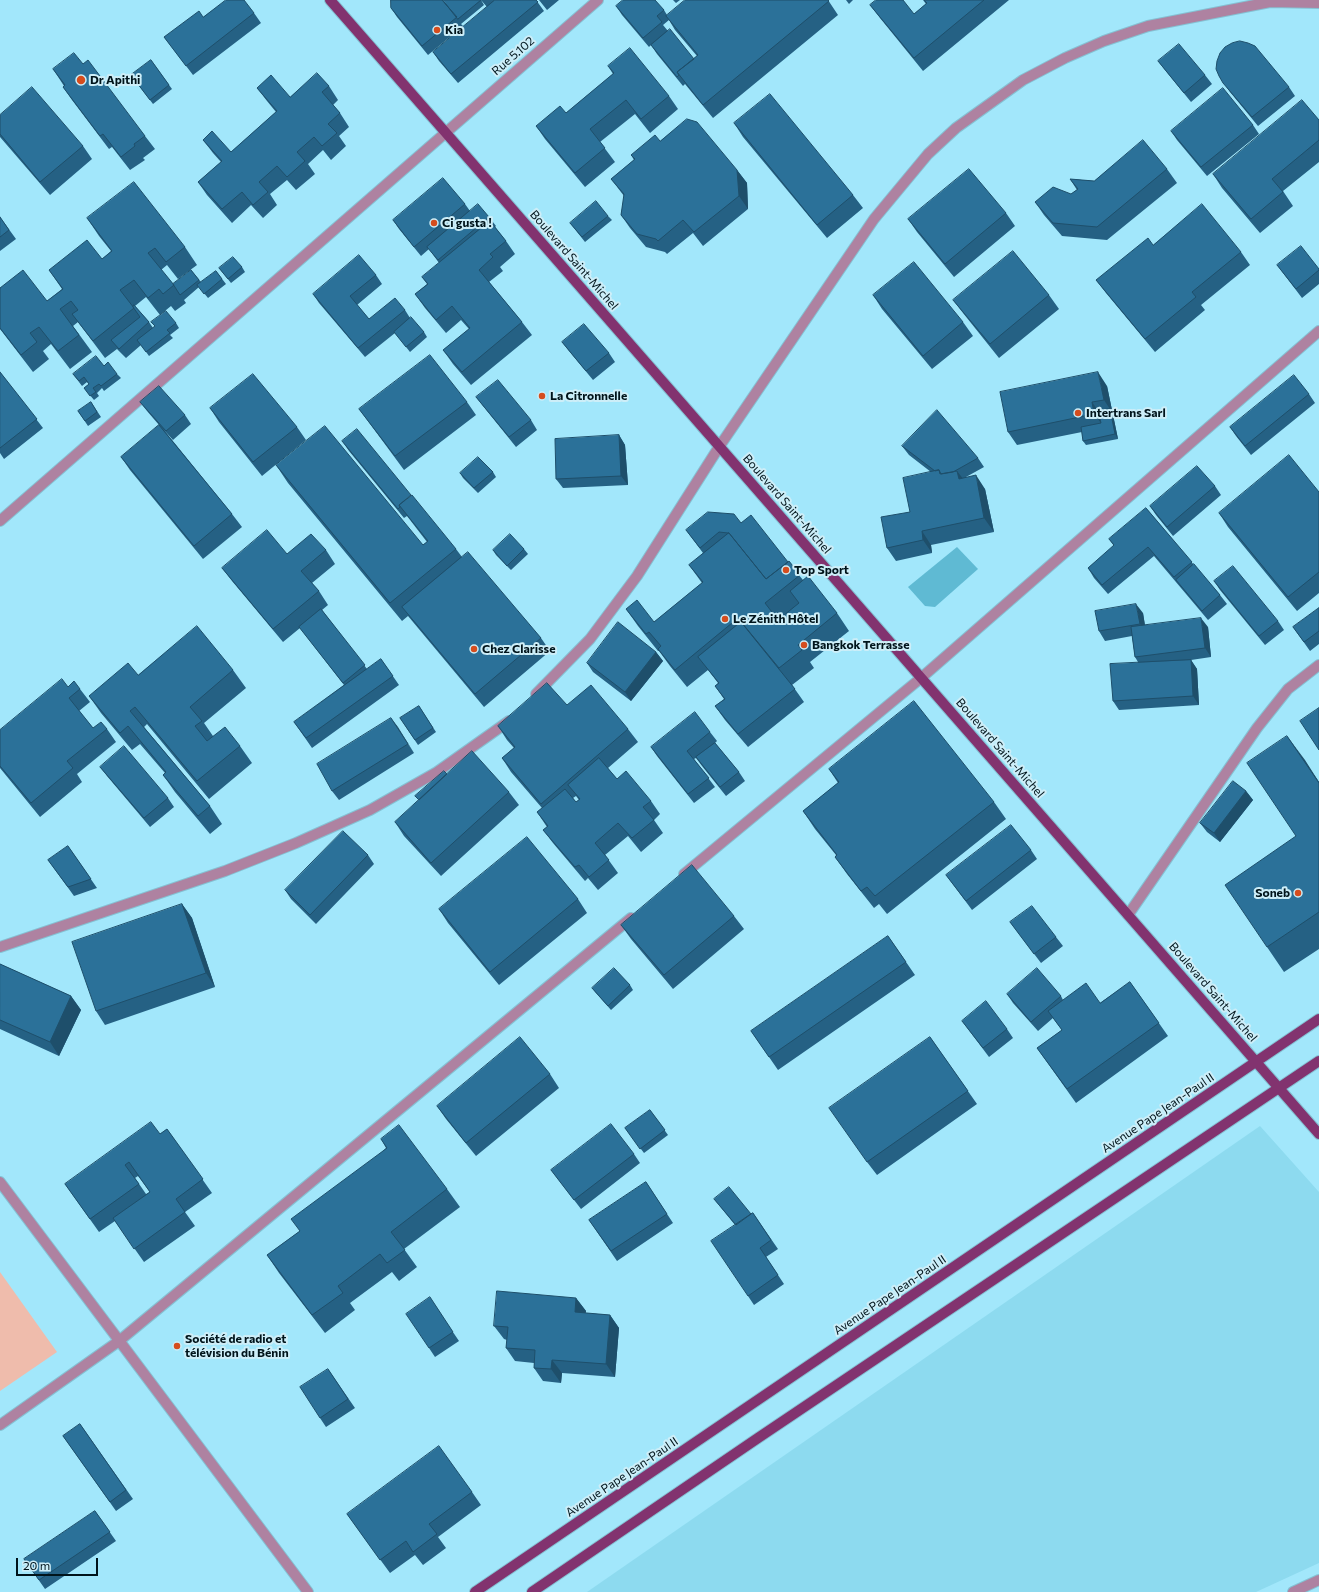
<!DOCTYPE html>
<meta charset="utf-8">
<style>
body{margin:0}
#map{position:relative;width:1319px;height:1592px;overflow:hidden;background:#a2e7fb;font-family:Commissioner,sans-serif}
canvas{display:block}
.scale{position:absolute;left:16px;top:1558px;width:82px;height:18px;box-sizing:border-box;border:2px solid #00141b;border-top:0;padding-left:5px;font-size:12px;line-height:14px;white-space:nowrap;color:#00141b;-webkit-text-stroke:3px #cdeef8;paint-order:stroke}
</style>
<div id="map">
<canvas width="1319" height="1592"></canvas>
<div class="scale">20 m</div>
</div>
<script>
const g = document.querySelector('canvas').getContext('2d');
g.lineJoin = 'round';
function fillPath(path, color) { g.fillStyle = color; g.fill(path, 'evenodd'); }
function trace(path, color, width, dash) { g.strokeStyle = color; g.lineWidth = width; g.lineCap = dash ? 'butt' : 'round'; g.setLineDash(dash || []); g.stroke(path); }
function drawText(font, color, halo, rows, align = 'center') {
  g.font = font + ' Commissioner,sans-serif'; g.lineWidth = 4; g.setLineDash([]); g.textBaseline = 'middle'; g.strokeStyle = halo; g.fillStyle = color; for (const [text, x, y, turn = 0] of rows) {
    g.save(); g.translate(x, y); g.rotate((+turn || 0) * Math.PI / 180); g.textAlign = isNaN(turn) ? turn : align; if (halo) g.strokeText(text, 0, 0); g.fillText(text, 0, 0); g.restore();
  }
}
const built = new Path2D(`
 M1260,1126l59,66v371l-63,29h-669z`);
const green = new Path2D(`
 M0,1272l57,80 -57,39z`);
const water = new Path2D(`
 M957,547l21,22 -43,38 -10,-1 -17,-19z`);
const street = new Path2D(`
 M0,521l598,-521
 M536,694l54,-55 47,-63 82,-129 155,-228 54,-65 28,-26 67,-48 42,-22 39,-17 44,-15 122,-24 49,1
 M684,874l237,-196 398,-347
 M1128,915l129,-187 31,-39 31,-24
 M0,947l225,-76 71,-28 74,-33 67,-38 72,-51
 M0,1182l308,410
 M0,1425l119,-84 512,-423
 M1293,1592l26,-12`);
const primary = new Path2D(`
 M330,0l989,1134
 M475,1592l844,-573
 M532,1592l226,-154 561,-377`);
const wall = new Path2D(`
 M481,0h55l8,11 -86,72 -19,-22 -6,-9 54,-45z
 M481,0l3,5 -23,19 2,2 -35,29 -31,-38 -6,-9z
 M539,0h20l-12,10z
 M673,0h7l-4,3z
 M828,0l10,15 -125,103 -28,-34 -2,2 -26,-32 -6,-9 -2,2 -27,-32 -6,-9 48,4 3,5zM669,20l6,10 22,26 -3,3 -26,-28 -5,-6z
 M846,0h7l-4,4z
 M923,0h86l-86,71 -43,-53 -10,-13 44,9 12,-10z
 M254,13l7,10 -68,52 -29,-38 39,-20z
 M151,60l21,29 -19,15 -22,-29z
 M1158,61l47,14 7,9 -21,18 -26,-32z
 M83,64l62,72 10,13 -12,9 2,2 -15,10 -18,-23 -3,2 -37,-49 -9,-13 1,-1 -11,-17z
 M608,66l61,30 9,13 -28,24 -15,-19 -35,28 15,20 -30,25 -40,-48 -9,-13 30,-13 47,-39z
 M1219,76l70,11 6,9 -37,30 -28,-34z
 M329,86l9,14 -5,5 7,8 9,14 -10,9 7,10 -15,14 -8,-10 -15,14 7,10 -19,16 -9,-10 -17,14 7,11 -14,13 -12,-13 -19,18 -25,-28 -9,-13 23,-20 -8,-9 -10,-13 28,12 45,-40 -9,-11 -10,-13 33,9z
 M0,115l83,31 9,13 -42,36 -50,-58z
 M1319,120v42l-36,29 10,15 -33,27 -38,-45 -9,-14z
 M734,123l119,72 10,13 -36,30 -84,-101z
 M1253,125l6,9 -52,42 -30,-36 -6,-9z
 M660,141l77,29 10,13 1,26 -45,37 -10,-13 -26,21 -2,-2 -19,-5 -16,-19 -9,-13 3,-19 -13,-17 23,-19 -3,-5z
 M1167,169l10,14 -70,57 -45,-4 -18,-21 -9,-13 36,-8 6,-4 -7,-11 24,2z
 M465,204l5,7 19,6 7,9 -1,1 11,14 9,13 -15,13 3,4 -14,11 33,40 10,13 -61,50 -18,-21 -10,-14 26,-21 -8,-9 -15,13 -21,-25 -10,-14 12,-10 -5,-7 17,-14 -10,-14 -8,7 -22,-27 -6,-9z
 M1006,213l9,13 -61,51 -37,-45 -9,-13z
 M608,216l4,4 -27,22 -15,-19z
 M0,217l16,22 -16,12z
 M87,218l98,29 12,18 -19,14 -11,-14 -6,5 12,14 18,-14 10,12 15,-11 10,13 -18,14 -9,-11 -15,13 2,3 -11,8 -4,-5 -11,9 -14,-18 -11,9 14,16 4,6 23,-5 3,5 -9,7 3,3 -24,18 -8,-11 -15,13 -9,-9 -12,9 -27,-36 -5,4 19,26 -22,17 -19,-25 -8,7 6,8 -16,13 -33,-43v-41l47,13 15,-12 -13,-19 53,-11 9,-8 -12,-15z
 M1153,245l88,7 9,13 -49,40 4,5 -50,42 -49,-59 -10,-13z
 M1277,265l42,4v15l-17,14z
 M242,267l3,5 -14,11 -12,-15z
 M376,275l6,9 -25,21 12,14 36,-9 5,8 14,14 3,5 -17,15 -15,-19 -30,24 -46,-54 -6,-9z
 M873,295l90,27 10,14 -41,33 -50,-60z
 M1049,295l10,14 -60,49 -36,-45 -10,-13z
 M562,342l47,11 6,9 -22,18 -24,-29z
 M104,366l13,8 4,4 -17,13 -2,-3 -5,5 2,3 -5,4 -10,-12 5,-4 -2,-2 -5,4 -9,-12z
 M0,372l43,56 -39,31 -4,-6z
 M1107,386l11,53 -32,6 -3,-4 -1,-9 -65,13 -9,-13z
 M1309,394l6,9 -64,52 -15,-19 -6,-9z
 M476,397l55,23 6,10 -21,17 -33,-41z
 M91,402l10,15 -13,9 -10,-15z
 M140,402l45,13 6,9 -18,16 -9,-10 68,84 10,13 -39,32 -73,-89 -9,-13 38,-32 -12,-14z
 M467,402l9,13 -72,55 -45,-61z
 M210,408l87,19 9,13 -44,36 -43,-54z
 M619,435l6,10 3,40 -65,3 -7,-9z
 M342,441l114,108 6,8 79,81 9,13 -66,56 -76,-91 -6,5 -114,-138 -12,-18 147,80 4,-3 -20,-26 -3,2 -55,-67z
 M902,446l76,12 6,9 -18,10 19,12 9,43 -63,13 1,8 -36,8 -9,-13 23,-36 21,-40 -22,-17z
 M493,472l3,5 -18,16 -15,-15 -3,-5z
 M1215,486l6,9 -48,41 -17,-21 -6,-9z
 M1319,492v101l-22,18 -69,-84 -9,-14z
 M1146,508l48,57 26,30 7,9 -19,16 -54,-64 -46,38 -14,-16 -6,-10 26,-22 -5,-7z
 M741,523l47,39 15,18 34,33 12,18 -39,31 4,6 -22,17 12,17 -56,45 -23,-27 -10,-14 9,-7 -9,-13 3,-3 -10,-13 -21,17 -17,-21 -11,-15h-1l-20,-25 -12,-17 28,13 48,-39 -13,-18 14,-12 -17,-23z
 M524,549l4,5 -17,16 -15,-15 -3,-5z
 M326,550l9,14 -23,19 7,8 9,14 -6,5 45,59 14,-10 18,26 -87,63 -18,-26 50,-37 -44,-57 -17,14 -51,-61 -10,-13 65,-14z
 M1214,581l64,40 6,9 -19,15 -45,-55z
 M1319,608v36l-9,7 -17,-24z
 M1143,613l2,12 63,2 3,30 -20,3 6,9 2,36 -80,5 -6,-9 25,-39 -3,-5 -3,-21 -27,5 -6,-10z
 M656,652l7,9 -32,40 -38,-29 -6,-9z
 M233,670l13,18 -42,35 9,13 27,10 12,17 -43,36 -62,-75 -3,3 66,79 12,18 -12,10 -35,-42 -12,-17 2,-2 -25,-29 -8,6 -31,-37 -12,-17 49,-21z
 M68,687l12,2 10,13 -11,9 14,17 14,1 9,13 -39,32 5,8 -42,35 -40,-49v-38z
 M567,705l61,24 10,13 -30,26 9,11 34,22 9,13 -6,6 9,13 -22,19 -13,-16 -23,19 13,18 -20,17 -10,-12 -3,3 -32,-38 -10,-13 4,-3 -10,-15 5,-4 -31,-36 -9,-14 12,-10 -7,-8 -9,-14zM576,796l3,4 -3,2 -3,-4z
 M419,706l17,26 -18,13 -18,-27z
 M391,718l23,35 -75,47 -7,-9z
 M710,732l7,9 -2,2 24,29 6,9 -19,15 -24,-30 -6,-8 -2,1 21,28 -21,16 -37,-47 -6,-9z
 M1287,736l32,46v167l-35,23 -17,-25 29,-111z
 M100,767l68,31 6,9 -24,20 -43,-51z
 M829,769l165,33 12,17 -119,95 -8,-10 -5,4 -27,-34 -12,-17 1,-2 -21,-26 -12,-18 35,-28z
 M447,774l62,18 10,13 -78,71 -37,-40 -9,-14 24,-22 -4,-4z
 M1246,791l7,9 -33,42 -13,-10 -7,-9z
 M68,846l29,42 -23,8 -26,-36z
 M1031,850l6,9 -65,51 -26,-35z
 M368,855l6,9 -58,60 -25,-25 -6,-9z
 M578,899l9,14 -88,72 -51,-62 -9,-14z
 M182,904l10,14 23,69 -110,38 -9,-14z
 M734,916l10,13 -71,60 -42,-50 -10,-14z
 M1010,922l46,15 7,9 -22,17z
 M888,936l27,39 -137,95 -27,-39z
 M0,964l71,32 10,14 -22,46 -59,-27z
 M1130,982l38,54 -92,67 -39,-55 25,-18 -9,-12 -15,13 -25,-28 -6,-9 54,2 2,4 37,3z
 M630,985l3,5 -22,20 -15,-17 -4,-5z
 M962,1021l45,8 6,9 -24,19z
 M930,1037l47,67 -100,71 -10,-13z
 M550,1074l9,14 -83,68 -30,-37 -9,-13z
 M650,1110l18,25 -24,18 -19,-25z
 M167,1129l45,64 -27,19 10,14 -51,36 -29,-41 -16,11 -34,-48 95,-50zM138,1176l12,16 -4,2 -11,-16z
 M381,1139l66,50 13,18 -56,42 13,18 -18,14 -7,-9 -42,31 5,7 -30,23 -46,-60 -12,-18 33,-24 86,-83z
 M634,1154l6,9 -59,46 -30,-39z
 M646,1182l27,41 -56,38 -28,-41z
 M714,1199l37,15 2,-1 25,36 -12,8 18,27 -30,21 -6,-9 -13,-71z
 M576,1298l10,13 -1,2 25,2 9,13 -4,49 -53,-4 -1,10 -18,-2 -9,-13v-5l-19,-2 -9,-13 1,-8 -3,-1 -10,-13z
 M436,1307l23,34 -24,16 -6,-9z
 M328,1369l27,39 -29,19 -6,-9z
 M80,1424l53,75 -17,12 -53,-75z
 M472,1492l9,13 -43,32 8,11 -23,17 -8,-10 -25,18 -43,-59z
 M95,1511l21,30 -71,48 -21,-30z`);
const shadedWall = new Path2D(`
 M737,170l10,13 1,26 -9,-13z
 M1098,372l9,14 11,53 -3,-5 -5,-25 -6,-9z
 M1092,402l9,13 3,12 -10,-13z
 M619,435l6,10 3,40 -7,-9z
 M957,471l10,13 -8,-5z
 M976,475l9,14 9,43 -10,-14z
 M922,531l9,14 1,8 -9,-13z
 M1136,604l7,9 3,20 -6,-9z
 M1201,618l7,9 3,30 -6,-9z
 M656,652l7,9 -32,40 -6,-9z
 M1191,660l6,9 2,36 -6,-9z
 M391,718l7,9 16,26 -6,-9z
 M1287,736l18,24 14,22v1z
 M1246,791l7,9 -33,42 -6,-9z
 M182,904l10,14 23,69 -9,-14z
 M71,996l10,14 -22,46 -9,-14z
 M576,1298l10,13 -2,15 -9,-14z
 M610,1315l9,13 -4,49 -9,-13z
 M552,1360l10,13 -1,10 -10,-14z`);
const building = new Path2D(`
 M226,0h18l10,13 -68,53 -22,-29 35,-26 4,6z
 M391,0h51l15,17 -35,29 -31,-38z
 M443,0h38l-23,19z
 M495,0h41l2,2 -87,72 -18,-22z
 M623,0h32l9,10 -7,6 5,6 -19,16 -27,-32z
 M685,0h143l1,1 -126,104 -26,-33 21,-17 -32,-39z
 M876,0h27l11,14 13,-11 -3,-3h60l-70,58 -44,-53z
 M670,29l24,30 -17,13 2,3 -2,2 -26,-32z
 M1240,41l8,2 7,3 34,41 -37,30 -29,-34 -4,-7 -3,-7 1,-8 3,-8 5,-6 7,-4z
 M1179,44l26,31 -21,18 -26,-32z
 M630,48l39,48 -28,23 -15,-19 -36,29 15,19 -30,25 -39,-47 24,-20 6,7 48,-40 -6,-7z
 M74,53l9,11 5,-4 57,76 -11,8 1,2 -14,11 -18,-23 -3,2 -37,-49 2,-2 -12,-16z
 M151,60l18,25 -19,15 -19,-25z
 M317,73l12,13 -7,6 18,21 -12,11 9,9 -15,13 -8,-9 -17,15 8,9 -18,16 -10,-11 -18,16 9,10 -15,13 -11,-13 -20,17 -24,-27 24,-21 -19,-21 9,-9 19,21 46,-41 -20,-23 14,-13 19,22z
 M32,87l51,59 -43,36 -40,-48v-19z
 M1223,88l30,37 -52,42 -30,-36z
 M770,94l83,101 -36,30 -83,-102z
 M1302,100l17,20v20l-47,39 11,13 -32,27 -38,-45z
 M687,119l10,3 40,48 2,26 -45,36 -11,-12 -25,21 -2,-2 -19,-5 -16,-19 3,-21 -13,-15 24,-20 -4,-4 24,-20 5,6z
 M1143,140l24,29 -70,58 -44,-4 -18,-21 18,-15 18,7 7,-5 -8,-10 24,2z
 M969,169l37,44 -61,51 -37,-45z
 M443,178l22,26 -51,43 -21,-27z
 M134,182l51,65 -19,15 -11,-14 -7,5 26,32 -11,9 -4,-5 -11,9 -14,-18 -14,10 14,18 -41,33 -21,-27 6,-4 -7,-9 -11,8 19,26 -21,16 -19,-24 -9,6 7,9 -16,13 -21,-27v-40l23,-18 24,31 16,-12 -14,-19 38,-30 15,19 10,-8 -25,-33z
 M596,201l12,15 -26,21 -12,-14z
 M478,204l11,13 -51,43 -11,-13z
 M1202,204l39,48 -49,40 4,5 -51,42 -49,-59 52,-42 5,7z
 M0,217l9,13 -9,7z
 M490,221l16,20 -16,13 3,3 -14,13 43,52 -60,50 -19,-22 27,-22 -18,-22 -16,14 -21,-26 13,-10 -6,-7z
 M1301,246l18,23v1l-23,19 -19,-24z
 M1013,251l36,44 -59,49 -37,-44z
 M359,255l17,20 -26,21 19,23 26,-21 10,12 -47,38 -45,-54z
 M233,257l9,10 -14,12 -9,-11z
 M914,262l49,60 -40,34 -50,-61z
 M191,270l8,10 -19,15 -7,-11z
 M216,271l6,8 -18,15 -7,-9z
 M134,305l15,17 -30,27 -8,-9 29,-23 -7,-10z
 M166,311l10,12 -9,7 3,3 -24,19 -9,-12 18,-14 -4,-4z
 M411,317l13,15 -18,15 -12,-15z
 M584,324l25,29 -23,18 -24,-29z
 M430,355l37,47 -72,54 -36,-47z
 M96,356l8,10 4,-4 9,12 -16,12 -2,-2 -6,4 3,4 -6,4 -6,-8 5,-4 -5,-7 -5,4 -6,-7z
 M0,372l37,47 -37,29z
 M1098,372l6,28 -12,2 2,12 -86,18 -8,-40z
 M253,374l44,53 -44,35 -43,-54z
 M1294,375l15,19 -64,52 -15,-19z
 M498,380l33,40 -22,17 -33,-40z
 M159,386l26,29 -19,16 -26,-29z
 M91,402l6,10 -12,9 -7,-10z
 M1110,409l5,25 -32,7 -2,-14 20,-4 -3,-12z
 M937,410l41,48 -25,14 -12,2 -2,-4 -4,1 -33,-25z
 M159,425l73,89 -38,32 -73,-89z
 M325,426l98,119 5,-4 -29,-36 13,-10 44,54 -66,54 -114,-138z
 M357,429l54,66 -12,10 1,2 -2,2 -56,-68z
 M619,435l2,41 -65,3 -1,-40z
 M1289,455l30,37v80l-31,25 -69,-84z
 M478,457l15,15 -19,16 -14,-15z
 M1197,466l18,20 -48,41 -17,-21z
 M939,470l1,4 17,-3 2,8 17,-4 8,43 -62,13 1,9 -36,8 -6,-31 29,-5 -7,-34z
 M1146,508l46,54 -18,15 -26,-30 -46,38 -14,-17 26,-23 -5,-6z
 M708,512l26,2 7,9 10,-8 37,47 -22,17 -37,-46h-1l-9,-1 -19,16 -14,-18z
 M267,530l20,24 24,-20 15,16 -25,21 18,20 -46,38 -51,-61z
 M729,533l37,46 23,-18 11,14 -35,28 13,17 21,-17 -9,-12 18,-15 29,37 -39,32 4,5 -23,18 -41,-50 -63,52 -17,-21 3,-3 -12,-14 -3,2 -20,-25 11,-9 17,22 49,-40 -14,-17z
 M510,534l14,15 -17,17 -14,-16z
 M468,552l73,86 -66,56 -73,-87z
 M1194,564l26,31 -18,16 -26,-31z
 M1233,566l45,55 -19,15 -45,-55z
 M1136,604l4,20 -41,7 -4,-20z
 M1319,608v23l-15,11 -11,-15z
 M321,609l44,56 -22,18 -44,-56z
 M1201,618l4,30 -70,9 -4,-30z
 M618,622l38,30 -31,40 -38,-29z
 M741,622l54,67 -57,45 -23,-28 10,-7 -10,-13 4,-3 -21,-26z
 M197,626l36,44 -43,37 12,14 -7,5 12,15 18,-14 15,19 -43,35 -62,-74 -5,4 80,95 -12,10 -35,-41 3,-3 -38,-46 -8,7 -31,-37 39,-33 10,12z
 M381,659l12,17 -87,62 -12,-16z
 M1191,660l2,36 -80,5 -3,-37z
 M62,679l6,8 6,-6 6,8 -11,9 24,30 8,-6 6,7 -40,32 6,7 -42,35 -31,-37v-36z
 M547,683l20,22 24,-20 37,44 -87,75 -39,-46 13,-11 -17,-21z
 M914,701l80,101 -119,94 -8,-9 -6,4 -26,-34 2,-2 -34,-44 36,-29 -10,-13z
 M419,706l14,22 -18,12 -15,-22z
 M1319,708v42l-19,-29z
 M695,712l15,20 -23,19 22,27 -21,16 -37,-47z
 M391,718l17,26 -76,47 -15,-27z
 M1287,736l32,47v129l-52,35 -42,-62 71,-49 -49,-73z
 M715,743l24,29 -19,15 -24,-30z
 M124,746l44,52 -24,20 -44,-51z
 M472,751l37,41 -78,71 -36,-41z
 M599,758l18,21 9,-8 25,30 -8,6 11,13 -22,18 -14,-15 -23,20 14,17 -20,17 -10,-12 -4,2 -32,-37 5,-4 -11,-14 28,-23 11,13 4,-3 -12,-14z
 M444,771l3,3 -28,26 -4,-4z
 M1233,781l13,10 -32,42 -14,-10z
 M1011,825l20,25 -65,51 -20,-26z
 M343,831l25,24 -58,60 -25,-25z
 M527,837l51,62 -88,73 -51,-63z
 M68,846l23,33 -23,8 -20,-27z
 M692,865l42,51 -70,59 -43,-50z
 M182,904l24,69 -110,38 -24,-69z
 M1032,906l24,31 -22,17 -24,-32z
 M888,936l18,26 -137,95 -18,-26z
 M0,964l71,32 -21,46 -50,-22z
 M614,968l16,17 -22,21 -16,-18z
 M1037,968l24,28 -30,26 -24,-28z
 M1130,982l29,41 -92,66 -30,-41 25,-18 -14,-19 38,-28 14,20z
 M986,1001l21,28 -24,19 -21,-27z
 M520,1037l30,37 -84,69 -29,-37z
 M930,1037l38,54 -101,71 -38,-54z
 M650,1110l15,20 -25,19 -15,-21z
 M151,1122l9,12 7,-5 36,50 -27,20 9,13 -51,37 -21,-31 37,-26 -21,-30 -4,3 14,19 -49,35 -25,-35z
 M611,1124l23,30 -60,46 -23,-30z
 M399,1125l48,64 -56,43 14,18 -18,13 -7,-9 -42,32 5,7 -31,22 -45,-60 33,-24 -9,-12 96,-71 -6,-9z
 M646,1182l21,32 -56,37 -22,-31z
 M729,1187l22,27 -15,11 -22,-26z
 M753,1213l18,27 -11,8 18,27 -30,21 -37,-55z
 M497,1291l79,7 -1,14 35,3 -4,49 -54,-4 -1,9 -17,-1 1,-18 -29,-2 2,-21 -14,-1z
 M430,1297l23,35 -24,16 -23,-34z
 M328,1369l20,30 -28,19 -20,-31z
 M80,1424l46,66 -16,12 -47,-66z
 M439,1446l33,46 -43,32 8,10 -24,18 -7,-11 -26,19 -33,-46z
 M95,1511l15,21 -71,48 -15,-21z`);
const markers = [
 [437,30,4,"#d54d1e"],
 [81,80,5,"#d54d1e"],
 [434,223,4,"#d54d1e"],
 [542,396,4,"#d54d1e"],
 [1078,413,4,"#d54d1e"],
 [786,570,4,"#d54d1e"],
 [725,619,4,"#d54d1e"],
 [804,645,4,"#d54d1e"],
 [474,649,4,"#d54d1e"],
 [1298,893,4,"#d54d1e"],
 [177,1346,4,"#d54d1e"]
];
const poiNames = [
 ["Kia",445,30],
 ["Dr Apithi",90,80],
 ["Ci gusta !",442,223],
 ["La Citronnelle",550,396],
 ["Intertrans Sarl",1086,413],
 ["Top Sport",794,570],
 ["Le Zénith Hôtel",733,619],
 ["Bangkok Terrasse",812,645],
 ["Chez Clarisse",482,649],
 ["Soneb",1290,893,"right"],
 ["Société de radio et",185,1339],
 ["télévision du Bénin",185,1353]
];
const streetNames = [
 ["Rue 5.102",513,56,-41],
 ["Boulevard Saint-Michel",574,260,49],
 ["Boulevard Saint-Michel",787,504,49],
 ["Boulevard Saint-Michel",1000,748,49],
 ["Boulevard Saint-Michel",1213,992,49],
 ["Avenue Pape Jean-Paul II",1158,1113,-34],
 ["Avenue Pape Jean-Paul II",890,1295,-34],
 ["Avenue Pape Jean-Paul II",622,1477,-34]
];
fillPath(built, '#8ddaef');
fillPath(green, '#efbcac');
fillPath(water, '#5fbad3');
trace(street, '#85c1d3', 12);
trace(primary, '#85c1d3', 12);
trace(street, '#ae82a1', 10);
trace(primary, '#82336f', 10);
fillPath(wall, '#256184');
fillPath(shadedWall, '#1e4f6b');
fillPath(building, '#2b7199');
trace(building, '#1e4f6b', 1);
for (const [x, y, r, color] of markers) { const dot = new Path2D(); dot.arc(x, y, r, 0, 2 * Math.PI); g.fillStyle = color; g.fill(dot); trace(dot, '#cdeef8', 1.5); }
drawText('bold 12px', '#00141b', '#cdeef8', poiNames, 'left');
drawText('12px', '#00141b', '#cdeef8', streetNames);
</script>
